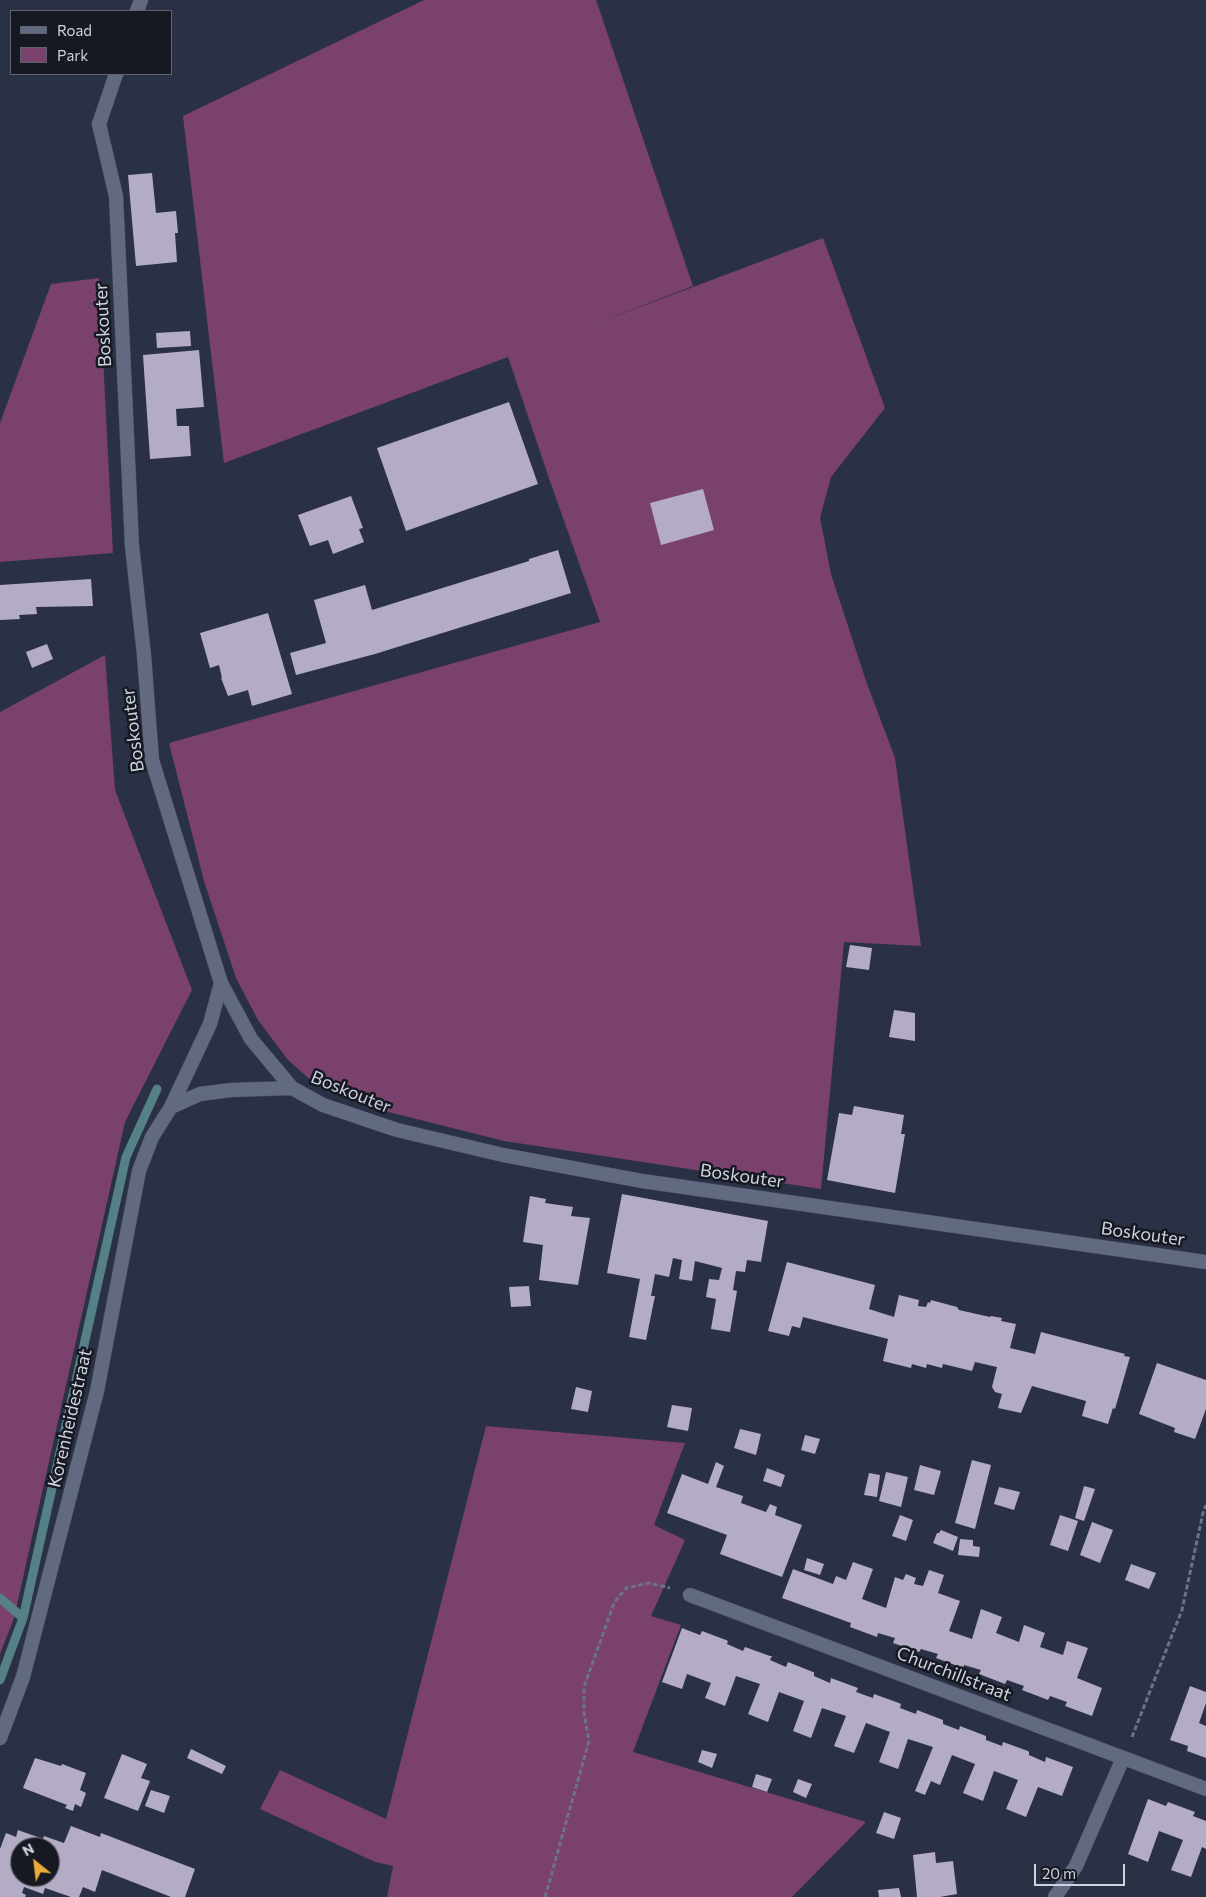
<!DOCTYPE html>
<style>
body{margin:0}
#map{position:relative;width:1206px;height:1897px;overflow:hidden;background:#2a3145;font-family:Commissioner,sans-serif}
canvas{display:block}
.legend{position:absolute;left:10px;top:10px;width:162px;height:65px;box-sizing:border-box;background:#161922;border:1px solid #60636e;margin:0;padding:6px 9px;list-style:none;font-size:15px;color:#ced3e0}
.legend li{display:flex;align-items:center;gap:10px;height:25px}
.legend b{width:25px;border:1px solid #60636e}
.north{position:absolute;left:10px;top:1837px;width:50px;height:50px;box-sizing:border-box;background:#161922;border:1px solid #60636e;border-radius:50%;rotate:331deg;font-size:14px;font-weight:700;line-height:20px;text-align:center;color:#ced3e0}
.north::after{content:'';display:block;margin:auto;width:18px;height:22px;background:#e8ab37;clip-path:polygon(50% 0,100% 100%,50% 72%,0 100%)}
.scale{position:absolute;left:1034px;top:1864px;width:91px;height:22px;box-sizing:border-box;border:2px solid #ced3e0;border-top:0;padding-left:6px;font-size:15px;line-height:18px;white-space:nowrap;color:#ced3e0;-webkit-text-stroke:4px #161922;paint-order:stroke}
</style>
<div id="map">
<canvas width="1206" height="1897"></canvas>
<ul class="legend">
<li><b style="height:6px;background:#616a80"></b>Road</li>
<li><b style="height:14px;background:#79416c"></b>Park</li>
</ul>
<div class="north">N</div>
<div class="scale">20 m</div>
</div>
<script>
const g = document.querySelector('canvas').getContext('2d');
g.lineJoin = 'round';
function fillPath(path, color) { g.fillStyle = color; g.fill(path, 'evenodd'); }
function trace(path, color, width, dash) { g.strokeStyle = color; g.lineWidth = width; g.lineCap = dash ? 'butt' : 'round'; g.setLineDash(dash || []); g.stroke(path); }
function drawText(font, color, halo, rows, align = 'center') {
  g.font = font + ' Commissioner,sans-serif'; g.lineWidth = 5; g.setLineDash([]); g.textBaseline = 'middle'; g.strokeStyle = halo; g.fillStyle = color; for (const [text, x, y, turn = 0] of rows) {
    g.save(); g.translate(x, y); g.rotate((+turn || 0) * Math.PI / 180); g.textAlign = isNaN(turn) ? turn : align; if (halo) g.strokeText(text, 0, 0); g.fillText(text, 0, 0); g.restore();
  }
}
const green = new Path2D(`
 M424,0h172l97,286 -98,38 228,-86 62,170 -54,69 -11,41 11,56 35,107 29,77 26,188 -77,-4 -23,247 -317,-48 -135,-34 -53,-22 -28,-25 -30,-40 -22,-42 -32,-97 -35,-138 431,-121 -48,-135 -44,-130 -284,106 -41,-347z
 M99,278l14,275 -113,9v-139l51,-139z
 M105,655l10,135 77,200 -67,132 -111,496 -14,36v-942z
 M486,1426l199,17 -31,82 31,15 -34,76 30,9 -48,127 233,70 -74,75h-405l6,-31 -18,-4 -115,-53 20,-39 106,49z`);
const stream = new Path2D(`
 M0,1598l23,20
 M0,1680l23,-62 103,-461 31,-68`);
const building = new Path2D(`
 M152,173l4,40 20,-2 2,22h-3l2,29 -41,4 -8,-91z
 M190,331l1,15 -34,2 -1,-15z
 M199,350l5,57 -28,2 1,17h12l2,30 -41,3 -7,-104z
 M509,402l29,82 -132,47 -29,-83z
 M703,489l11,41 -53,15 -11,-42z
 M351,496l12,32 -4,1 5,13 -31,12 -5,-14 -18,6 -12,-31z
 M558,550l13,43 -196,61 -79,21 -6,-22 36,-10 -12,-43 51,-15 7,25 157,-49v-2z
 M91,579l2,27 -57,1 1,7 -18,1 1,4 -20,1v-35z
 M268,613l24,81 -40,12 -4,-16 -20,6 -7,-18h1l-3,-13 -9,3 -10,-35z
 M47,644l6,15 -21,9 -6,-16z
 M850,945l22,3 -3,22 -23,-3z
 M894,1010l21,3v28l-26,-4z
 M854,1106l50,9 -3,19h4l-10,59 -68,-13 12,-67 13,2z
 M622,1194l146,27 -7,41 -14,-2 -2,12 -9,-1 -3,19 4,1 -7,41 -19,-3 5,-30 -10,-2 3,-18 10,1 3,-12 -27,-7 -3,20 -13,-2 3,-19 -9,-2 -4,19 -14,-3 -4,22h4l-9,44 -17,-3 11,-58 -33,-6z
 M530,1196l16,3 -1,4 28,4 -2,9 19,2 -12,67 -39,-5 4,-35 -20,-3z
 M787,1262l88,23 -6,24 25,8 5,-22 20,5 -1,6 8,1 2,-5 2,1 1,-3 26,7 2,3 31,7 1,-1 11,2 -1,3 15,3 -6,24 25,6 6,-22 84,22 -1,2 6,1 -15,52 -2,-1 -5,16 -26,-8 4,-15 -54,-15 -11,27 -23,-5 4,-14 -7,-2 -3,-5 5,-20 -22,-5 -3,9 -29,-7 -1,4 -15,-4 -1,4 -14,-4 -1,4 -28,-7 5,-22 -85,-22 -3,11 -8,-2 -3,10 -21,-5z
 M529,1286l2,20 -20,1 -2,-20z
 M1157,1363l49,17v29l-11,30 -21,-7 1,-4 -36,-14z
 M576,1387l16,4 -4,21 -17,-3z
 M672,1405l20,3 -4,23 -21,-4z
 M740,1429l21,5 -5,21 -22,-7z
 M805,1435l15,4 -5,15 -14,-4z
 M972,1460l19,5 -16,64 -20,-6z
 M716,1462l8,4 -8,21 27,9 -2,7 25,9 4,-8 7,3 -2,8 27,10 -20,52 -62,-23 7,-19 -60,-22 15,-39 26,10z
 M920,1465l21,6 -7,24 -20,-5z
 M767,1468l18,7 -4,12 -18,-6z
 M886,1472l22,5 -7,30 -22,-6z
 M869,1473l11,2 -3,22 -13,-2z
 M1084,1486l11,3 -11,32 -9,-3z
 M999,1487l21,5 -6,18 -20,-6z
 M900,1515l13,5 -7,21 -14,-5z
 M1060,1515l18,6 -10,30 -18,-6z
 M1092,1522l21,8 -13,33 -20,-8z
 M941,1530l17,7 -5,14 -20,-8 4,-10h2z
 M960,1539l13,1v6l7,1 -1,10 -21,-2z
 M807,1558l17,6 -4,11 -16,-5z
 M853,1562l20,7 -11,30 24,9 9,-31 8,3 3,-6 10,4 -2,6 9,2 6,-16 15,5 -6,18 22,8 -11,30 23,8 9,-30 21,8 -6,16 23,9 5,-17 21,8 -5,14 23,8 4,-14 21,7 -11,30 25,10 -10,28 -27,-10 2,-4 -17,-6 -2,4 -26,-10 2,-4 -17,-6 -2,4 -26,-10 2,-4 -17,-5 -1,3 -27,-10 2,-4 -17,-5 -2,3 -26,-9 2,-5 -17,-5 -1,4 -27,-10 1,-4 -69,-25 11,-29 40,15 3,-8 10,4z
 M1131,1564l25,9 -7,16 -24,-9z
 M682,1628l18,7 2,-4 24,9 2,1 -1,3 16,7 2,-4 25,9h2l-2,4 16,7 2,-5 25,10h1v4l16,7 1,-5 27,10 -2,4 17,6 1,-4 25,9 2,1 -1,4 16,6 1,-4 26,10v4l16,6 1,-4 26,10v4l16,6 1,-4 25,9 1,1v3l16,7 1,-5 27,10 -11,29 -24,-9 -12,30 -20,-8 12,-29 -24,-9 -11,30 -20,-8 12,-29 -23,-9 -12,30 -9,-4 -6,14 -10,-4 18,-44 -25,-8 -10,30 -19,-7 11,-30 -24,-9 -12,30 -20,-7 12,-30 -24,-8 -11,30 -18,-7 11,-30 -25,-9 -11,30 -20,-8 12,-30 -24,-8 -11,30 -20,-8 6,-15 -24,-9 -5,15 -20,-7z
 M1190,1686l16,6v11l-7,20 7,3v32l-19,-7 1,-5 -18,-6z
 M191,1749l35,17 -4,8 -35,-16z
 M702,1750l15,4 -5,14 -14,-6z
 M122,1754l25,10 -6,14 9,3 -12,30 -34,-13z
 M35,1758l26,8 1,-2 24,9 -6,17 6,3 -5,14 -6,-3 -2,7 -8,-3 2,-3 -44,-17z
 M756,1774l16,5 -5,13 -15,-5z
 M798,1779l14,5 -6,14 -13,-6z
 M151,1790l19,6 -6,17 -19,-7z
 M1148,1799l18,7 2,-4 27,10 -2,4 13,5v28l-4,-2 -11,30 -20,-7 12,-30 -24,-9 -11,31 -20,-8z
 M884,1812l17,6 -7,21 -18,-6z
 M71,1826l29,11 1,-4 94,36 -10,28h-14l-69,-27 -7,22 -12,-5 -4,10h-8l-26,-9 -2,6 -19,-7 -2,6 4,2 -1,2h-25v-48l6,-16 10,4 2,-7 25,9 1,-3 20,7zM20,1847h30v30h-30z
 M935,1852l1,11 17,-2 4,33 -17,3h-23l-4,-42z
 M899,1888l2,9h-22l-1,-7z`);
const path = new Path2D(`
 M1132,1737l50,-127 21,-97 3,-8
 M545,1897l44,-156 -5,-28v-26l30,-84 12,-15 23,-5 21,5`);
const service = new Path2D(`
 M137,11l4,-11
 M99,124l17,-50`);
const minor = new Path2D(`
 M99,124l17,72 16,350 12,109 8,105 69,223 30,56 41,49 31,17 74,25 106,25 139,26 564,81
 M171,1107l29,-13 31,-4 61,-2
 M690,1595l516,194
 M0,1738l23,-61 74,-286 42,-220 13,-34 19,-30 39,-83 11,-41
 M1055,1897l21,-31 47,-108`);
const streetNames = [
 ["Boskouter",103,325,-93],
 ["Boskouter",133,730,-97],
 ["Boskouter",351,1092,22],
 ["Boskouter",742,1176,8],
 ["Boskouter",1143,1234,8],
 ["Korenheidestraat",70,1418,-77],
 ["Churchillstraat",954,1674,21]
];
fillPath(green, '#79416c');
trace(stream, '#548086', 9);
fillPath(building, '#b4abc4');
trace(service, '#474d5e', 15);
trace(minor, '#474d5e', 15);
trace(path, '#6c7384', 3, [5, 2.5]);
trace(service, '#616a80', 14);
trace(minor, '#616a80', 14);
drawText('18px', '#ced3e0', '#161922', streetNames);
</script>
